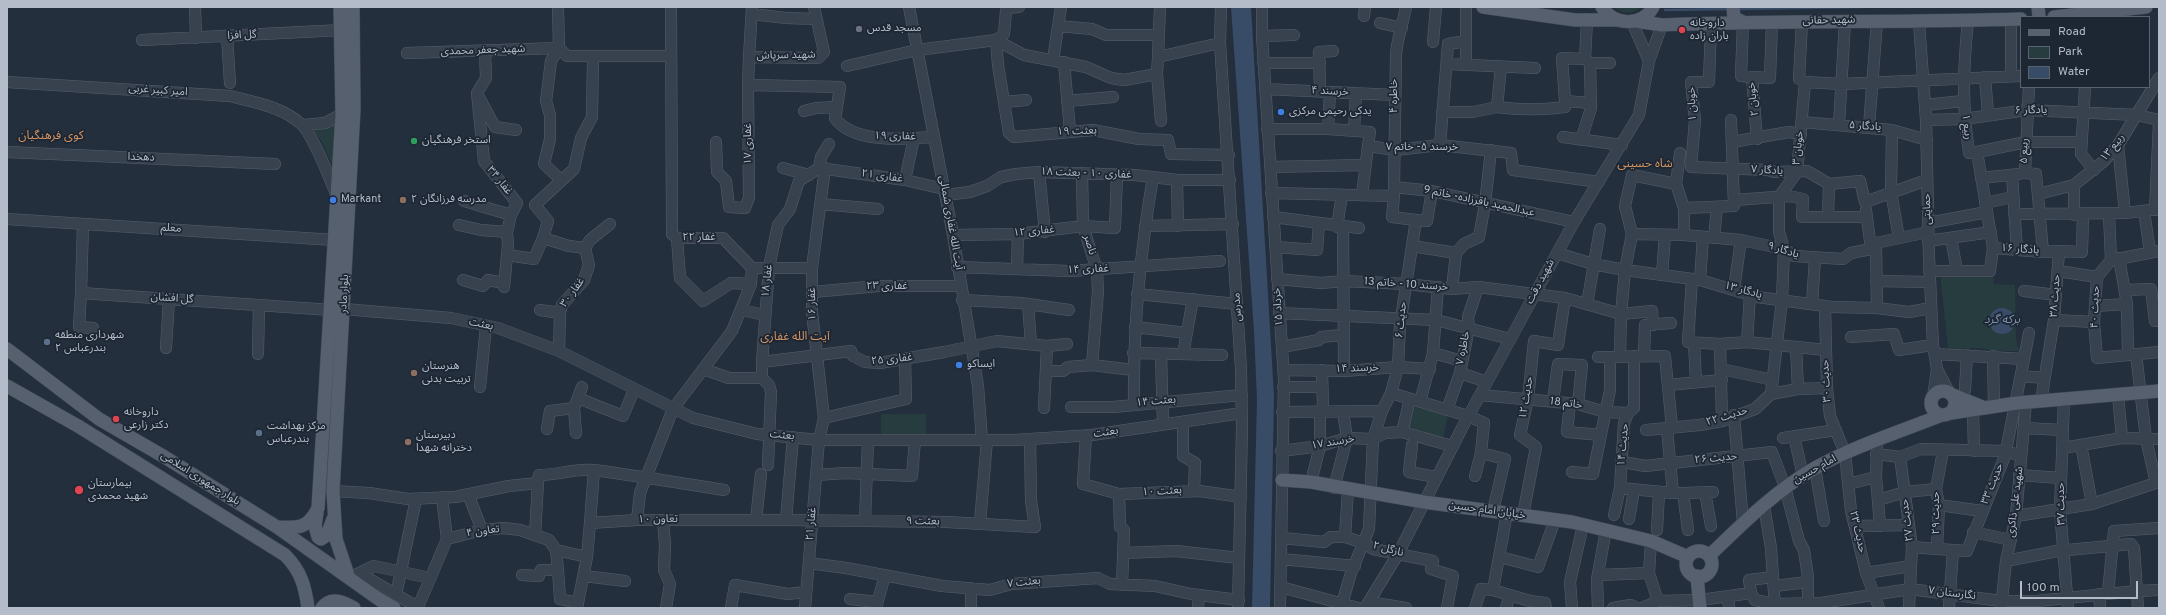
<!DOCTYPE html>
<meta charset="utf-8">
<style>
body{margin:0}
#map{position:relative;width:2166px;height:615px;overflow:hidden;background:#242f3e;font-family:Overpass,sans-serif}
canvas{display:block}
.frame{position:absolute;inset:0;border:8px solid #b4bcc9;pointer-events:none}
.legend{position:absolute;left:2020px;top:16px;width:130px;height:72px;box-sizing:border-box;background:#1d2633;border:1px solid #59626f;margin:0;padding:5px 7px;list-style:none;font-size:12px;color:#b4bcc9}
.legend li{display:flex;align-items:center;gap:8px;height:20px}
.legend b{width:20px;border:1px solid #59626f}
.scale{position:absolute;left:2020px;top:581px;width:118px;height:18px;box-sizing:border-box;border:2px solid #b4bcc9;border-top:0;padding-left:5px;font-size:12px;line-height:14px;white-space:nowrap;color:#b4bcc9;-webkit-text-stroke:3px #1d2633;paint-order:stroke}
</style>
<div id="map">
<canvas width="2166" height="615"></canvas>
<div class="frame"></div>
<ul class="legend">
<li><b style="height:5px;background:#56606e"></b>Road</li>
<li><b style="height:11px;background:#263c3f"></b>Park</li>
<li><b style="height:11px;background:#394c67"></b>Water</li>
</ul>
<div class="scale">100 m</div>
</div>
<script>
const g = document.querySelector('canvas').getContext('2d');
g.lineJoin = 'round';
function fillPath(path, color) { g.fillStyle = color; g.fill(path, 'evenodd'); }
function trace(path, color, width, dash) { g.strokeStyle = color; g.lineWidth = width; g.lineCap = dash ? 'butt' : 'round'; g.setLineDash(dash || []); g.stroke(path); }
function drawText(font, color, halo, rows, align = 'center') {
  g.font = font + ' Overpass,"Noto Sans Arabic",sans-serif'; g.lineWidth = 3.5; g.setLineDash([]); g.textBaseline = 'middle'; g.strokeStyle = halo; g.fillStyle = color; for (const [text, x, y, turn = 0] of rows) {
    g.save(); g.translate(x, y); g.rotate((+turn || 0) * Math.PI / 180); g.textAlign = isNaN(turn) ? turn : align; if (halo) g.strokeText(text, 0, 0); g.fillText(text, 0, 0); g.restore();
  }
}
const green = new Path2D(`
 M1614,7h27c-9,8 -18,7 -27,0z
 M338,121l-3,51 -13,-30 -10,-13z
 M1940,273l53,1 1,10 21,1 1,55 3,11h-24l-14,-3 -33,1z
 M1412,407l36,7 -5,25 -36,-8z
 M881,414h45v22h-45z`);
const water = new Path2D(`
 M1231,7h20l23,389 -4,212h-18l5,-208 -3,-69z
 M1989 321a13 13 0 1 1 26 0a13 13 0 1 1-26 0Z`);
const stream = new Path2D(`
 M1589,7h2
 M1738,9l124,-2
 M1665,10l64,-1`);
const minor = new Path2D(`
 M195,7l1,31
 M558,7l1,41 -8,13 -5,40 4,14v24l-6,25 17,16
 M752,7l-3,50 69,1 6,-6 -10,-45
 M909,7l44,228 25,151 4,54
 M1019,7l-11,1 -2,3 -2,23 -8,6 2,25 11,68 5,4 79,-7 46,9 29,1 3,14 58,1
 M1221,7l-1,36 21,326 1,59 -4,180
 M1262,7v29l22,343 -4,229
 M752,14l34,4 30,1
 M1364,16l1,-9
 M1968,21c-5,48 -6,83 1,132l8,-1 16,96
 M1632,22l17,39
 M1743,22l-2,54 11,1 5,62
 M1919,22l7,98 3,136 4,89 4,24 12,23
 M1380,23l22,5
 M1711,23l-2,59h-18l4,38 -4,47 77,3 6,2 33,-1 22,13 31,-3 5,21 62,-22
 M1058,26l34,3 14,6h53
 M227,36l3,47
 M1262,36l32,-1
 M142,40l200,-10
 M1466,41v24
 M1433,42l3,-35
 M485,51l1,27 -9,15 7,68 33,42 -6,12 -4,17 1,13 -4,42
 M407,53l152,-5 8,8h104
 M1158,57l2,-50
 M1585,59l-23,-1 3,43 26,2
 M1053,60l8,-53
 M1064,62l6,69
 M1263,63h57
 M1590,63h20
 M1447,64l88,4
 M847,66l70,-16 79,-10 28,15 62,12 25,11 13,2 33,-6 1,-17 62,-14
 M1501,67l-4,40c23,3 45,3 68,0v-6
 M1157,74l4,47
 M2011,76v-56
 M1752,77l18,1 2,-56
 M1985,77l3,37
 M7,82l223,14c24,6 53,11 71,28 12,10 29,56 36,72
 M1805,82l36,2 180,-8
 M748,85l1,-28
 M2029,87l-4,86 11,1 7,78
 M2085,87l-4,67 13,16
 M1265,89l130,6
 M1320,91l-1,-39 14,-1
 M480,99l15,28 21,3
 M1067,101l46,-4
 M1004,102l22,-2
 M1925,105l38,-4
 M804,111l12,-3 21,-1 -2,11c18,26 70,21 98,19
 M1442,112h31l24,-5
 M1926,120l38,-1 63,-9 110,5 22,5
 M1802,122l90,8 35,10
 M303,125l22,-2 17,-9
 M1839,125l6,-104
 M1869,127l8,-106
 M1267,129h61l42,3 -2,14 27,4 45,-5 71,8 2,17 86,12
 M1328,129l2,-37
 M1892,130l-1,62 8,46
 M1354,131l2,-38
 M1563,137l59,8
 M1581,140l10,-32 -1,-45 -5,-4 2,-39
 M716,142l1,30 9,9 3,26 16,1 4,-10 -1,-113 92,2 -3,20
 M1732,142l57,-10 12,2
 M1440,145l8,-101 18,-3v-34
 M2118,145l7,68
 M7,152l268,12
 M1977,152l49,-10h54
 M1680,153l-4,31 8,24v27
 M1270,167l95,-2
 M783,168l26,7
 M819,168l86,12 39,9
 M1039,172l6,60
 M1082,173l1,53 14,44 1,21 -6,74
 M2012,175l5,75
 M1981,178l38,-4
 M905,180l9,-42
 M1177,180l1,46
 M1394,187l2,-132c1,-17 7,-31 10,-48
 M1271,193l123,3v-9l38,4 142,31
 M2038,194l36,-9
 M945,195l25,-3 17,-6 14,-9 15,-3 23,-2 96,3 42,5h53
 M1362,195l6,-49
 M1735,200l54,-4 14,3 -1,18h65
 M464,201l47,14
 M1985,203l28,-6
 M820,204l58,5
 M1684,208l50,-2 -3,-86
 M1866,210l5,39
 M2155,210l4,-88
 M2144,211l6,41
 M2014,214l111,-1 34,-4
 M2109,214l2,46 -14,17 -3,45 3,36 62,-6
 M2074,215v-30l30,-24 14,-16 41,-67
 M1273,217l86,11
 M1828,217l1,-33
 M7,219l328,21
 M1416,220l11,1 5,-30
 M1928,223l59,-11
 M83,224l-2,69 250,17
 M459,225l22,5 26,2
 M1145,226l88,-2
 M1337,227l5,-32
 M1343,227l1,144
 M1632,234l52,1 57,5 43,9 10,7 49,3 8,-6 20,-4 5,-6 52,-11
 M953,235l65,-1 65,-8 32,2 2,-54
 M677,238l3,40 23,23 28,-18 20,1
 M1714,238l3,-31
 M1951,238l6,33
 M1928,241l63,-9
 M1876,243l1,65
 M1412,246l44,7 8,-9 15,-7 6,-33 6,-54
 M1275,247l42,3 2,-26
 M585,248l-16,-2 -26,-8 5,-17 -13,-16 39,-36 7,-31 11,-21 1,-60
 M1557,253l36,11 32,6 75,10 57,17 75,10 45,1 32,4 22,-4
 M507,255l27,4 9,-21
 M2119,258l8,46 1,51
 M2112,260l47,-9
 M957,267l112,4 151,-10
 M752,268h60
 M1017,269l1,-35
 M1929,271h61l3,-23 50,4 16,-1
 M2058,271l39,6
 M1662,275l3,-40
 M1277,279l44,4 23,-2 62,3 46,5 26,-2 87,11 56,16 31,-3 1,14
 M1692,279l-4,63 32,2
 M463,280l20,6 5,-6 16,3
 M1700,280l3,-43
 M1876,281l54,1
 M1452,289l4,-36
 M1734,289l7,-49
 M2125,290l26,-1 4,32h4
 M2024,291l32,4
 M813,292l66,-6h82
 M81,293l-2,34 14,1
 M1137,294l100,10
 M962,300l59,3 48,7
 M1028,304l3,40
 M1587,304l13,-75
 M1812,304l3,-46
 M1825,306l2,82 3,28 15,37 6,58 15,62 13,35
 M2095,306l32,-2
 M344,309l107,9 47,10 61,23 134,67 64,16 62,6h196l77,-5 150,-22
 M540,310l20,3
 M741,310l24,5
 M1279,313l157,7 74,19
 M2054,320l40,2
 M1135,327l52,6
 M1851,337l43,-3 5,16 34,-5
 M1747,342l3,-48
 M1694,343l2,39
 M1282,347l37,-7 2,-3 21,-2
 M1796,347l2,42
 M166,348l3,-49
 M559,351l1,-38 2,-8 22,-25 5,-15 -4,-17 5,-8 20,-16
 M1133,353l89,2
 M1433,353l29,8
 M258,354l1,-49
 M1161,354l2,70
 M1183,354l10,-55
 M1935,354l89,5
 M2136,354l10,85 10,44
 M1644,356l1,-31 26,-2
 M1993,356l1,51
 M1598,357l67,-1 7,71
 M1620,357l1,-43 4,-44 7,-36 -7,-28 7,-31 44,9
 M762,362l89,-11 2,5 12,6 15,1 64,-11 53,-11 50,5 20,-2
 M703,369l26,9h33
 M1721,369l52,11
 M1283,370l61,1 54,-4 32,2
 M1047,371h16l5,-4 24,-2 41,5
 M1460,373l27,9
 M2021,376l23,2
 M1668,385l54,-5
 M480,387l6,-61
 M1283,387h39
 M1965,390l2,-35
 M1391,393l77,23 16,7 -3,30 24,6 -12,52
 M1771,394l11,-94 2,-51 -5,-17v-35l18,-25 8,-90 -6,-3 3,-57
 M1480,395l98,9 27,8 23,1
 M2118,395l4,43
 M1933,397l4,-28
 M578,398l45,18 11,-26
 M2064,399l-4,111 8,98
 M1553,401l5,-37 24,1 -4,39
 M2041,401l13,-81 5,-69 23,1 1,-38
 M1420,402l13,-49 5,-66
 M1570,403l-3,29 34,3
 M1134,404c-1,-76 6,-151 19,-227
 M1071,407h42l129,-12
 M1044,408l3,-62
 M1447,410l13,-37 9,-45 -1,-11 10,-30
 M1973,410l1,41
 M1282,412l100,-1 9,-18 7,-26 2,-42 16,-105 -24,-3 2,-21
 M1734,415l9,108
 M824,418l82,-19 -1,-40
 M1722,421l-2,-77 27,-2 79,8
 M1183,422v34l12,7 -1,28
 M2024,428l39,2
 M547,429l3,-18 24,-3
 M1667,429l6,64h10l5,37
 M1646,430l54,-5 22,-4 33,-12 16,-15 27,-5 29,-1
 M1402,432l8,-33
 M576,433l-2,-25 8,-21
 M1086,435l-3,49 36,10 81,-3 41,6
 M1794,436l9,40
 M1783,438l53,-8
 M1412,445l-3,27 27,5
 M2081,445l11,59
 M1877,447l-1,30 4,49
 M2063,448l59,-10 37,1
 M1281,451l39,-5 27,-8 26,1 12,-6 17,-1 50,14
 M1943,451l-7,38 3,16 -2,44 16,1 -4,58
 M1876,454l24,3 12,90 -3,61
 M1900,457l21,-8 85,2 15,5
 M1623,462l22,4 127,-14 13,35 14,54 5,9 4,27v31
 M768,465l3,-73 -2,-7 -7,-7v-16l7,-95 9,-42 12,-16 9,-28 20,-13 2,-11 8,-13
 M1815,468l9,53
 M1572,472l21,2 17,-84v-33
 M816,475l30,-2 66,3 3,-36
 M2019,475l42,3
 M1475,476l6,-23
 M1311,482l9,-36v-30l3,-8 -1,-38
 M1848,484l28,-7
 M1334,488l13,-50 -4,-26
 M1620,488l53,5
 M333,491l36,2 39,6 47,-2 54,-11 29,-3 1,-8c19,0 36,-7 55,-5 43,6 87,13 130,20
 M1705,492l6,34
 M1683,493l30,-1
 M468,494l14,36
 M1119,494l1,33 4,3 -2,55
 M1878,500l27,-8 31,-3
 M1939,505l43,6
 M1764,506l7,42 4,60
 M1523,515l13,-68 -16,-12 8,-36 6,-58 24,4 7,-47
 M1614,515l6,-27 4,-65 4,-10 6,-5v-52
 M2016,516l76,-12 67,-22
 M1629,519l5,-29
 M637,520l3,-27 33,-84 59,-78 19,-47 1,-16 -29,-30h-46l-5,-4 -1,-227
 M663,520l2,25 -1,25 6,14 -4,24
 M756,520l5,-46
 M786,520l7,-83
 M865,521l3,-81
 M590,523l4,-53
 M980,523l7,-83
 M1855,526l54,-1
 M1657,530l2,-37
 M1973,532l38,8
 M535,535l3,-52
 M1345,537l3,-47
 M1282,538l42,4 7,-5h14l19,6 9,6 60,12 -2,8 22,7 -6,32
 M447,539l35,-9 22,-2 16,2 29,10 7,10 31,7
 M1651,541l-2,32 9,28
 M1912,547l25,2
 M1953,550l14,1 38,-95 24,-123
 M1124,553l52,-2 63,7
 M1500,557l38,10 17,-47
 M1281,559l74,7
 M2006,561l51,-10 74,-7 3,4 4,60
 M809,563l37,5 96,18 48,4 21,-6 87,-6 12,6 45,2 36,8 48,6
 M558,570l2,29 18,4
 M359,573l60,35
 M1866,573l45,-7
 M522,575l17,1 2,-6h17l-2,-20
 M1599,575l50,-2
 M584,576l41,5
 M349,578l25,-12 56,12
 M1774,586l34,-4
 M1281,587l77,21
 M971,588v20
 M1493,590l37,11 15,2 1,5
 M1751,593l-2,-13 24,-3
 M2108,593l6,-62 45,-3
 M2099,594l1,14
 M396,595l20,-96
 M1728,596l1,12
 M850,599l27,3
 M1369,602l37,6
 M1342,604l9,-31 18,-44 4,-90 9,-28
 M418,607l29,-68 -5,-42
 M577,608l10,-51 3,-34 47,-3h149l161,2 88,5 -4,-26 -1,-62
 M731,608l4,-23 53,9 18,-2
 M805,608l14,-168 5,-22 -12,-106v-44l13,-100
 M876,608l9,-33
 M1198,608l1,-13
 M1365,608l33,-54 64,-126 112,-206 65,-107 10,-54 13,-36
 M1475,608l6,-19 12,1 14,-77
 M1506,608l4,-13
 M1572,608l-2,-26 13,-57
 M1598,608l-1,-29 9,-49
 M1613,608l18,-3 6,3
 M1642,608l16,-7 42,-1 51,-7 4,7 20,4 46,-1 89,-14 91,12h36l100,-10 22,-1
 M2001,608l5,-47 10,-45 10,-114`);
const major = new Path2D(`
 M1483,7l92,13h43
 M1602,7c12,19 40,20 51,0
 M1733,7l1,11 9,4
 M2038,7l1,10
 M2054,17l92,-10
 M1636,21l26,4c120,-5 239,-2 359,-6
 M7,349l92,70 64,37 114,71 103,73 14,8
 M7,386l71,40 207,129c16,16 20,31 23,53
 M1931 403a12 12 0 1 1 24 0a12 12 0 1 1-24 0Z
 M1953,395l32,13
 M1951,413l66,-10 142,-12
 M1282,480l29,2 113,20 148,20 79,19 37,16
 M317,512l-2,14 3,11 3,2 6,-4 6,-16
 M277,527c21,1 31,2 41,-19l24,-394 -2,-107
 M1686 564a13 13 0 1 1 26 0a13 13 0 1 1-26 0Z
 M1709,556c33,-32 66,-65 106,-88 40,-22 84,-36 127,-53
 M1697,576l3,32
 M349,578l-13,-39 -3,-48 21,-382 -1,-102
 M322,608c9,-12 21,-6 32,0`);
const markers = [
 [859,29,4,"#6b7280"],
 [1682,30,4,"#e0444e"],
 [1281,112,4,"#3f7fe0"],
 [414,141,4,"#2e9e5b"],
 [333,200,4,"#3f7fe0"],
 [403,200,4,"#8d6e63"],
 [47,342,4,"#5c6f8a"],
 [959,365,4,"#3f7fe0"],
 [414,373,4,"#8d6e63"],
 [116,419,4,"#e0444e"],
 [259,433,4,"#5c6f8a"],
 [408,442,4,"#8d6e63"],
 [79,490,5,"#e0444e"]
];
const streetNames = [
 ["شهید حقانی",1829,21,-1],
 ["گل افزا",242,36,-3],
 ["شهید جعفر محمدی",483,51,-2],
 ["شهید سرپاش",786,56,-1],
 ["امیر کبیر غربی",158,91,4],
 ["خرسند ۴",1330,92,3],
 ["خاطره ۴",1395,96,-90],
 ["خوبان ۲",1754,99,-96],
 ["خوبان ۱",1693,104,-92],
 ["یادگار ۶",2031,111,-1],
 ["یادگار ۵",1865,127,4],
 ["ربیع ۱",1966,127,83],
 ["بعثت ۱۹",1077,132,-2],
 ["غفاری ۱۹",895,137,1],
 ["غفاری ۱۷",749,144,-90],
 ["خرسند ۵- خاتم ۷",1422,148],
 ["خوبان ۳",1799,148,-84],
 ["ربیع ۱۳",2113,148,-51],
 ["ربیع ۵",2025,151,-88],
 ["دهخدا",141,158,2],
 ["یادگار ۷",1767,171,3],
 ["غفاری ۱۰ - بعثت ۱۸",1086,174,2],
 ["غفاری ۲۱",882,177,8],
 ["غفار ۳۴",499,181,51],
 ["عبدالحمید باقرزاده- خاتم 9",1479,202,12],
 ["حمایتی",1928,209,-91],
 ["آیت الله غفاری شمالی",950,223,80],
 ["معلم",171,229,4],
 ["غفاری ۱۲",1034,232,-5],
 ["غفار ۲۲",699,238],
 ["ناصر",1089,245,73],
 ["یادگار ۱۶",2020,250,4],
 ["یادگار ۹",1783,251,17],
 ["غفاری ۱۴",1088,270,-2],
 ["غفار ۱۸",768,281,-84],
 ["شهید دقت",1541,282,-62],
 ["خرسند 10 - خاتم 13",1406,285,4],
 ["غفاری ۲۳",887,287],
 ["یادگار ۱۳",1743,291,15],
 ["غفار ۳۰",573,293,-54],
 ["بلوار مادر",345,294,-87],
 ["حدیث ۳۸",2056,296,-86],
 ["گل افشان",172,299,4],
 ["غفار ۱۶",813,304,-91],
 ["مدرس",1238,307,-93],
 ["۱۵ خرداد",1279,307,-94],
 ["حدیث ۴۰",2096,307,-88],
 ["حدیث ۶",1402,320,-84],
 ["بعثت",481,325,12],
 ["خاطره ۷",1464,348,-79],
 ["غفاری ۲۵",892,360,-6],
 ["خرسند ۱۴",1357,369,-2],
 ["حدیث ۳۰",1827,381,-93],
 ["حدیث ۱۲",1527,398,-81],
 ["بعثت ۱۴",1156,402,-5],
 ["خاتم 18",1566,404,8],
 ["حدیث ۲۲",1727,417,-17],
 ["بعثت",1106,433,-8],
 ["بعثت",782,436,5],
 ["خرسند ۱۷",1333,443,-10],
 ["حدیث ۱۴",1624,445,-85],
 ["حدیث ۲۶",1716,459,-5],
 ["امام حسین",1815,470,-29],
 ["بلوار جمهوری اسلامی",200,479,32],
 ["حدیث ۳۳",1993,484,-68],
 ["بعثت ۱۰",1162,492,-3],
 ["شهید علی ذاکری",2016,502,-83],
 ["حدیث ۳۷",2062,504,-91],
 ["خیابان امام حسین",1487,511,8],
 ["حدیث ۲۹",1937,513,-90],
 ["تعاون ۱۰",658,520,-1],
 ["حدیث ۲۷",1908,520,-97],
 ["بعثت ۹",923,522,1],
 ["غفار ۲۱",812,524,-85],
 ["تعاون ۴",483,532,-8],
 ["حدیث ۲۳",1857,532,77],
 ["نازگل ۲",1388,550,15],
 ["بعثت ۷",1024,583,-6],
 ["نگارستان ۷",1952,594,7]
];
const poiNames = [
 ["داروخانه",1690,24],
 ["باران زاده",1690,37],
 ["مسجد قدس",867,29],
 ["یدکی رحیمی مرکزی",1289,112],
 ["استخر فرهنگیان",422,141],
 ["Markant",341,200],
 ["مدرسه فرزانگان ۲",411,200],
 ["شهرداری منطقه",55,336],
 ["۲ بندرعباس",55,349],
 ["ایساکو",967,365],
 ["هنرستان",422,367],
 ["تربیت بدنی",422,380],
 ["داروخانه",124,413],
 ["دکتر زارعی",124,426],
 ["مرکز بهداشت",267,427],
 ["بندرعباس",267,440],
 ["دبیرستان",416,436],
 ["دخترانه شهدا",416,449],
 ["بیمارستان",88,484],
 ["شهید محمدی",88,497]
];
const neighbourhoodNames = [
 ["کوی فرهنگیان",51,137],
 ["شاه حسینی",1645,165],
 ["آیت الله غفاری",795,338]
];
const waterNames = [
 ["برکه گرد",2002,321]
];
fillPath(green, '#263c3f');
fillPath(water, '#394c67');
trace(stream, '#394c67', 2.5);
trace(minor, '#565f6c', 12);
trace(major, '#414a57', 14);
trace(minor, '#38414e', 11);
trace(major, '#56606e', 13);
for (const [x, y, r, color] of markers) { const dot = new Path2D(); dot.arc(x, y, r, 0, 2 * Math.PI); g.fillStyle = color; g.fill(dot); trace(dot, '#1d2633', 1.5); }
drawText('11px', '#b4bcc9', '#1d2633', streetNames);
drawText('11px', '#b4bcc9', '#1d2633', poiNames, 'left');
drawText('12px', '#d59563', '#1d2633', neighbourhoodNames);
drawText('italic 12px', '#7c92b1', '#1d2633', waterNames);
</script>
